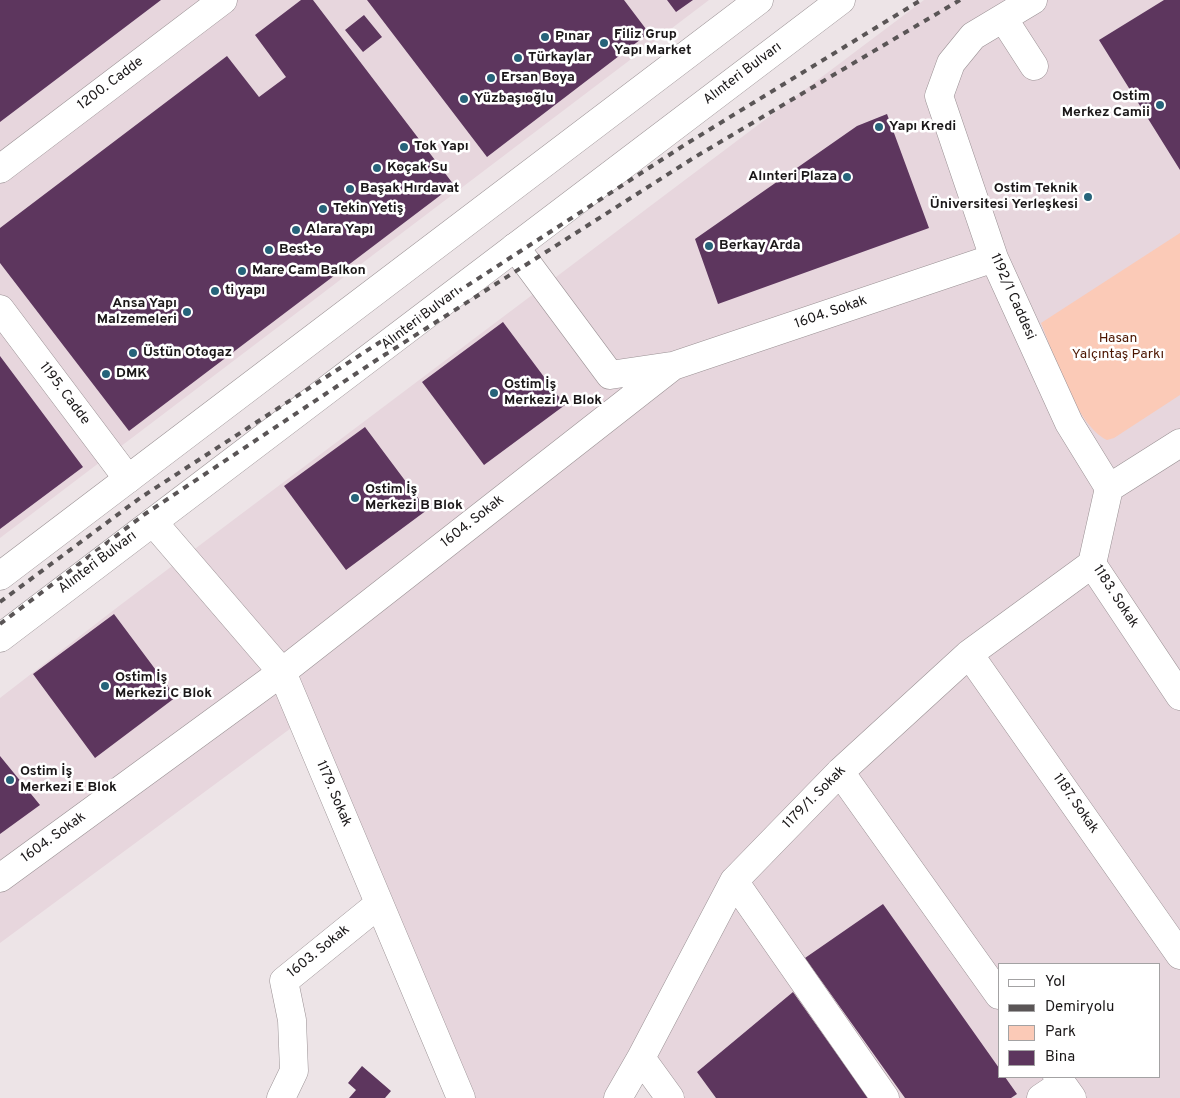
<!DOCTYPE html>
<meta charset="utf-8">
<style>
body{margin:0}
#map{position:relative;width:1180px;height:1098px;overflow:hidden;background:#ede4e7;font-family:Overpass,sans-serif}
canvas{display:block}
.legend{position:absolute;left:998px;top:963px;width:162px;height:115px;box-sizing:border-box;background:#fff;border:1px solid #a3a2a3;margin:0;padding:6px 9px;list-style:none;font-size:15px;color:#1a1718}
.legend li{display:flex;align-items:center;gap:10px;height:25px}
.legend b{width:25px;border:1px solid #a3a2a3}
</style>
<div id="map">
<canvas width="1180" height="1098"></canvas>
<ul class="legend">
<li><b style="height:6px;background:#fff"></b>Yol</li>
<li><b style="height:6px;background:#5a5556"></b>Demiryolu</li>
<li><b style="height:14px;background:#fbcab7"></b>Park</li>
<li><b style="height:14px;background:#5d365e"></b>Bina</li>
</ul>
</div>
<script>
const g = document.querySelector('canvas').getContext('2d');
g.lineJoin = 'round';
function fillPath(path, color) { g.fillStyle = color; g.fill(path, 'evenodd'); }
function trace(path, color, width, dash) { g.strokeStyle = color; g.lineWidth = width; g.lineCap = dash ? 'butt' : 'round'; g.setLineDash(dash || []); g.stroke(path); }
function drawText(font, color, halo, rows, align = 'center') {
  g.font = font + ' Overpass,sans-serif'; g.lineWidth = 5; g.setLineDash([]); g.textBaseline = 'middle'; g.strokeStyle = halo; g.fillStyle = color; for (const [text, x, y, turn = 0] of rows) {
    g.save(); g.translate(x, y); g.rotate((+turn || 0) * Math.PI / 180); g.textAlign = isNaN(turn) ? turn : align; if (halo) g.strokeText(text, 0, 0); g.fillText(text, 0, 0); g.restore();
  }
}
const built = new Path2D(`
 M0,0h709l-709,538z
 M924,0h256v1098h-510l-29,-40 -23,40h-157l-159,-378 -302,223v-245l119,-92zM999,964h160v113h-160z`);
const green = new Path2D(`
 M1180,233v162l-66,43 -7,2c-31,-15 -53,-85 -66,-117z`);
const building = new Path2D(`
 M0,0h161l-161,122z
 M301,0h12l141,185 -325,246 -129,-168v-35l227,-172 32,41 27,-20 -31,-42z
 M367,0h257l25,33 -162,124z
 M667,0h26l-17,12z
 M1164,0h16v170l-81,-130z
 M364,15l18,22 -19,15 -18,-22z
 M887,114l42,114 -211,76 -23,-65 162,-113z
 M503,322l62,83 -81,60 -62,-83z
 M0,356l83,111 -83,62z
 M365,427l62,83 -81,60 -62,-84z
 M114,614l62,83 -81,61 -62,-84z
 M0,756l40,49 -40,29z
 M883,904l116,164v9h6l12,17 -6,4h-106l-100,-140z
 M793,992l75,106h-152l-19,-26z
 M362,1066l29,25 -6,7h-36l7,-8 -8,-7z`);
const minor = new Path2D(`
 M1033,0l-60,36 -22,27 -12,33 55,162 75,165 40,65
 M1003,18l31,48
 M0,169l223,-169
 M515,247l95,128 61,-9
 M0,309l128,170
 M1109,488l-17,76 88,132
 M1109,488l71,-45
 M153,522l129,150 179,426
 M969,654l211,301
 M840,772l159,223
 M0,878l282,-206 391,-306 321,-108
 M734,881l151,217
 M641,1058l29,40
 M1057,1077l15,21
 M281,1098l13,-27 -2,-51 -8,-39 95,-77
 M618,1098l23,-40 93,-177 106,-109 129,-118 123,-90
 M1041,1098l21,-14`);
const major = new Path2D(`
 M0,576l759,-576
 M0,638l841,-638`);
const rail = new Path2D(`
 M0,602l140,-104 237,-154 309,-200 235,-144
 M0,624l145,-110 230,-153 320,-204 265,-157`);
const markers = [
 [545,37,5,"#26637a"],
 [604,43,5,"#26637a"],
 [518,58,5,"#26637a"],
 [491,78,5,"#26637a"],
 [464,99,5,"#26637a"],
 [1160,105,5,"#26637a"],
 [879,127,5,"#26637a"],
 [404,147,5,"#26637a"],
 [377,168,5,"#26637a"],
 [847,177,5,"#26637a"],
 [350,189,5,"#26637a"],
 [1088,197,5,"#26637a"],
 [323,209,5,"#26637a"],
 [296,230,5,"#26637a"],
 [709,246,5,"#26637a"],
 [269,250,5,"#26637a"],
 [242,271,5,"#26637a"],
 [215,291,5,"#26637a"],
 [187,312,5,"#26637a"],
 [133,353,5,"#26637a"],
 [106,374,5,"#26637a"],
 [494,393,5,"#26637a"],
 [355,498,5,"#26637a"],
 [105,686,5,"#26637a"],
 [10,780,5,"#26637a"]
];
const poiNames = [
 ["Filiz Grup",614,35],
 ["Yapı Market",614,51],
 ["Pınar",555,37],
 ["Türkaylar",528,58],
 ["Ersan Boya",501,78],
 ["Ostim",1150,97,"right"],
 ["Merkez Camii",1150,113,"right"],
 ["Yüzbaşıoğlu",474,99],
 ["Yapı Kredi",889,127],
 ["Tok Yapı",414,147],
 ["Koçak Su",387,168],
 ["Alınteri Plaza",837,177,"right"],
 ["Başak Hırdavat",360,189],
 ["Ostim Teknik",1078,189,"right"],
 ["Üniversitesi Yerleşkesi",1078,205,"right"],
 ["Tekin Yetiş",333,209],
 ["Alara Yapı",306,230],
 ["Berkay Arda",719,246],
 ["Best-e",279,250],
 ["Mare Cam Balkon",252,271],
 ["ti yapı",225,291],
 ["Ansa Yapı",177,304,"right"],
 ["Malzemeleri",177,320,"right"],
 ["Üstün Otogaz",143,353],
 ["DMK",116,374],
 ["Ostim İş",504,385],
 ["Merkezi A Blok",504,401],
 ["Ostim İş",365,490],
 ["Merkezi B Blok",365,506],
 ["Ostim İş",115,678],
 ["Merkezi C Blok",115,694],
 ["Ostim İş",20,772],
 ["Merkezi E Blok",20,788]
];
const streetNames = [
 ["Alınteri Bulvarı",743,74,-37],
 ["1200. Cadde",111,84,-37],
 ["1192/1 Caddesi",1012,297,66],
 ["1604. Sokak",831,313,-19],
 ["Alınteri Bulvarı",421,319,-37],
 ["1195. Cadde",64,394,53],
 ["1604. Sokak",473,522,-38],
 ["Alınteri Bulvarı",98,563,-37],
 ["1183. Sokak",1115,597,57],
 ["1179. Sokak",333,794,67],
 ["1179/1. Sokak",815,798,-45],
 ["1187. Sokak",1075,804,55],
 ["1604. Sokak",54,838,-36],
 ["1603. Sokak",319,952,-39]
];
const parkNames = [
 ["Hasan",1118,339],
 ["Yalçıntaş Parkı",1118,355]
];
fillPath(built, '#e7d6dd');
fillPath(green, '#fbcab7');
fillPath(building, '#5d365e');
trace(minor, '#9a9194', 29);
trace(major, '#9a9194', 29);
trace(minor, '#fff', 28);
trace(major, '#fff', 28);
trace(rail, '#5a5556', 4, [6, 6]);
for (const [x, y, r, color] of markers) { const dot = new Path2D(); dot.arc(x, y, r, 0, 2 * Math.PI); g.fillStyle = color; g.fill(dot); trace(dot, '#fff', 2); }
drawText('bold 14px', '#1a1718', '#fff', poiNames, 'left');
drawText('14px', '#1a1718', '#fff', streetNames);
drawText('14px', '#4c1500', '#fff', parkNames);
</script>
